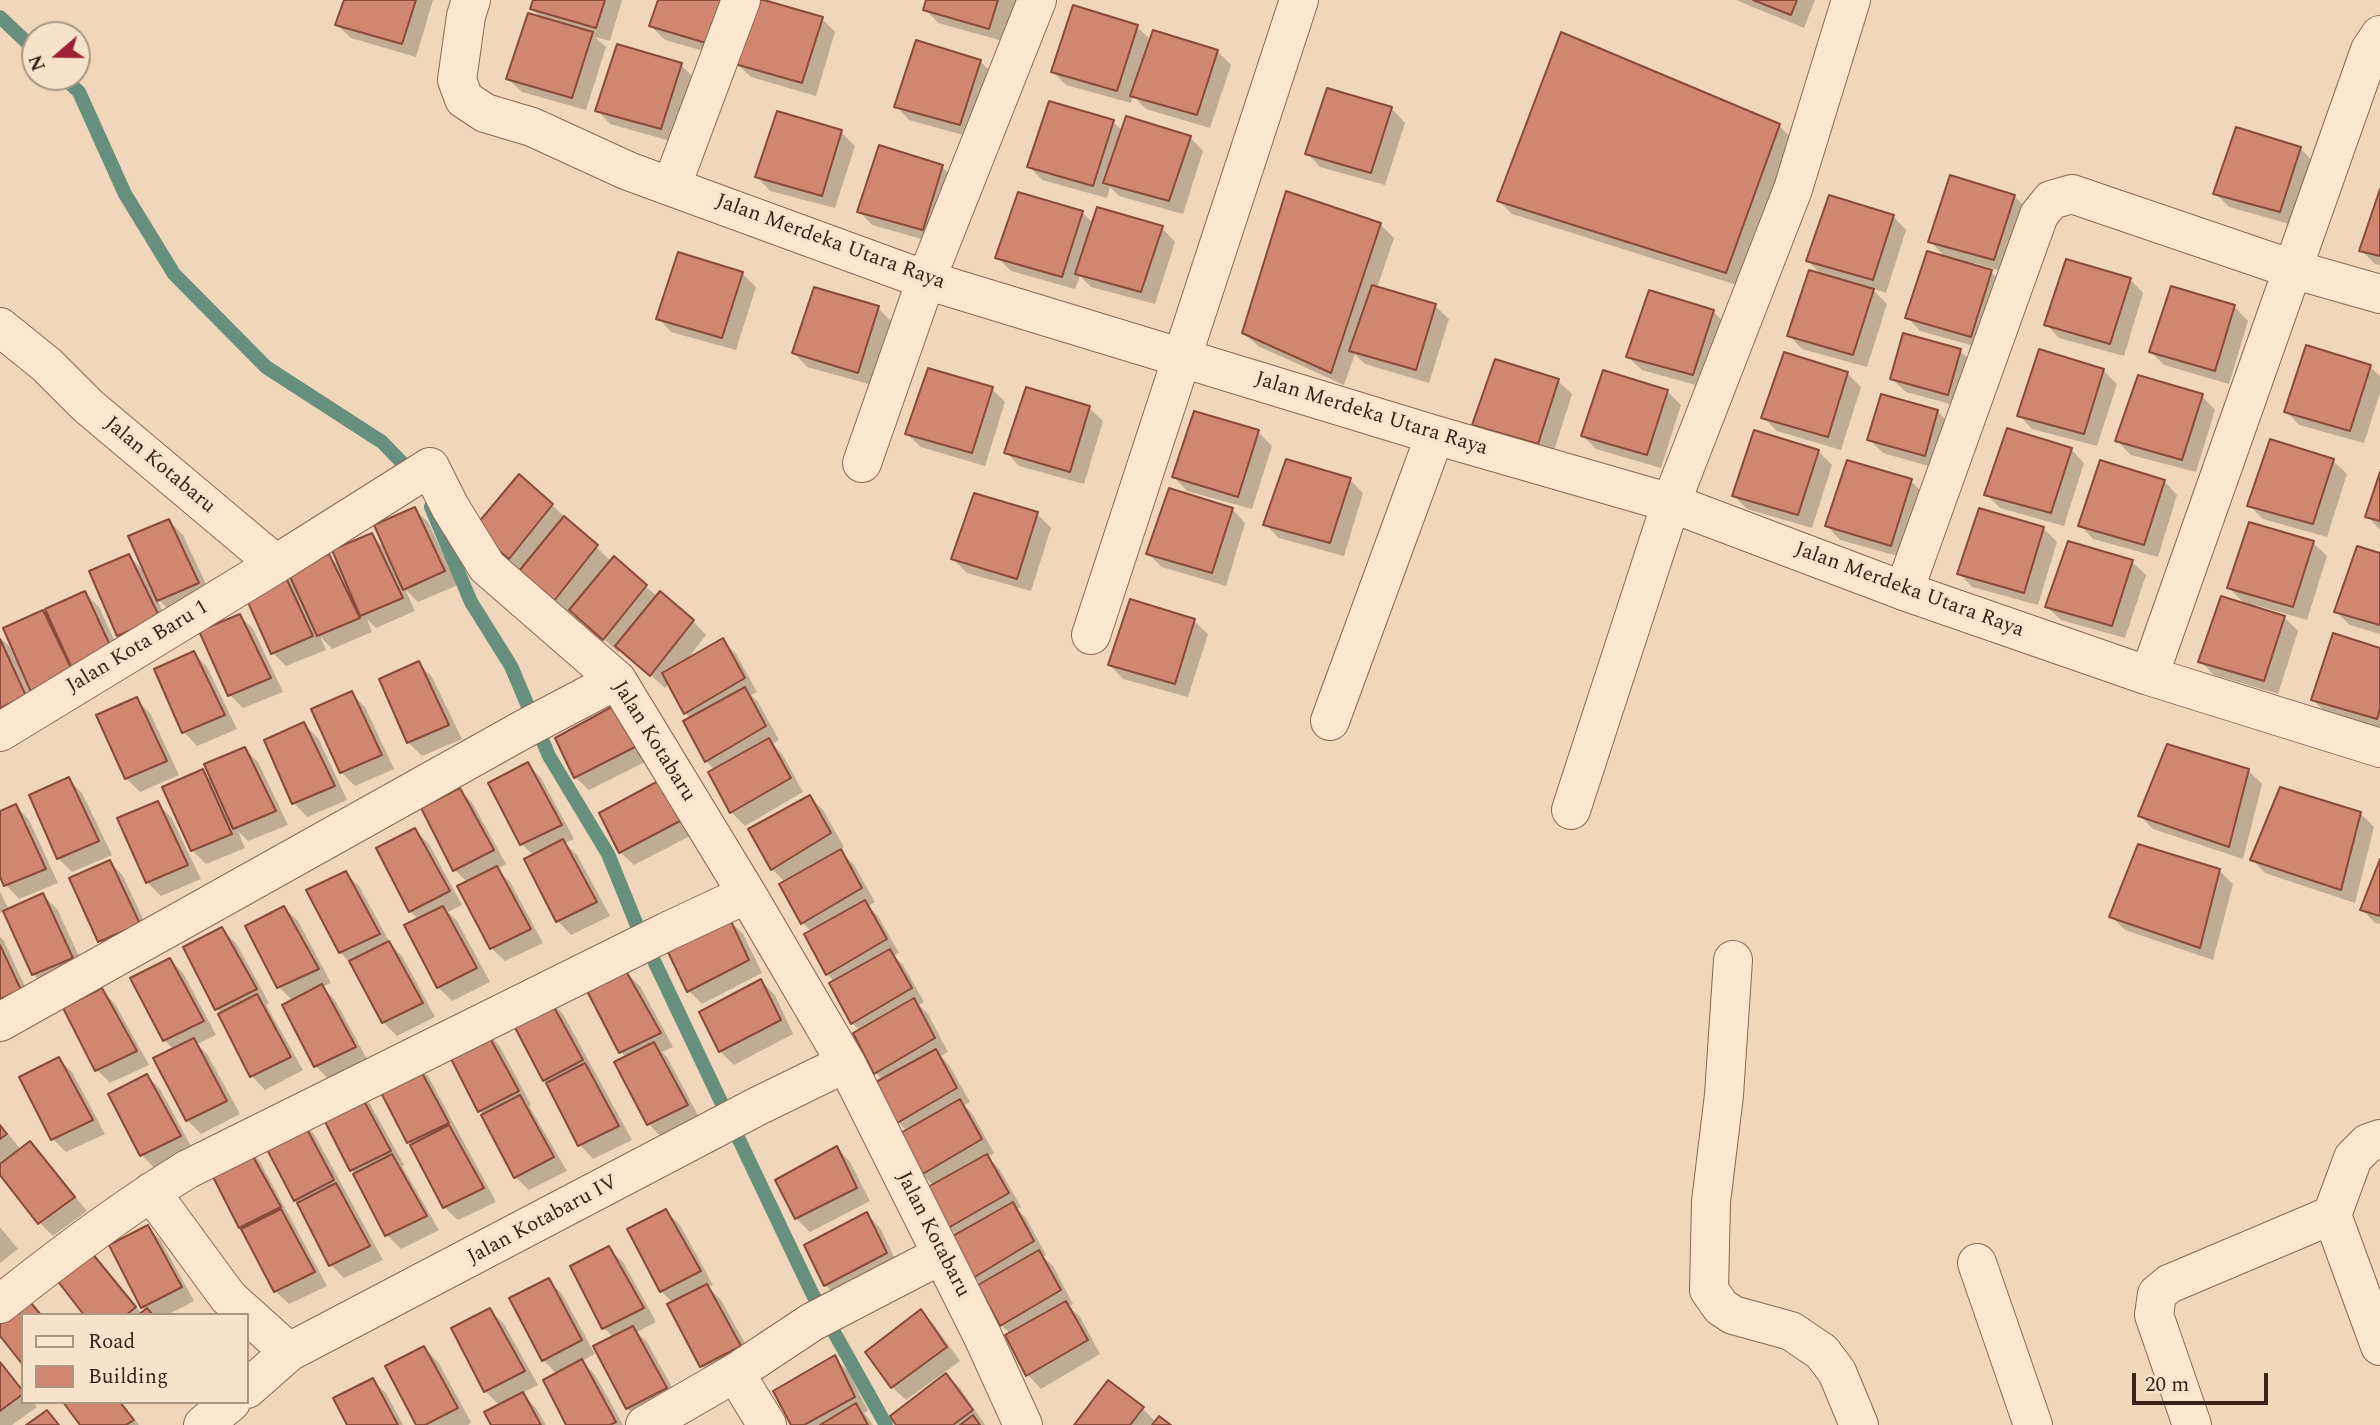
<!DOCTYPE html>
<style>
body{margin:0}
#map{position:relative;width:2380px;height:1425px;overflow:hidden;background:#f0d7bb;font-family:Spectral,serif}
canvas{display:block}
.legend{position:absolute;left:21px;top:1313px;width:228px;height:91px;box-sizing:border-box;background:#f7e3cb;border:2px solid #aa9684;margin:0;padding:9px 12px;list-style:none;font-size:21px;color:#37231a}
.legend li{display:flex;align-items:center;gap:14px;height:35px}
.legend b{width:35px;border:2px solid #aa9684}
.north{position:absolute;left:21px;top:21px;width:70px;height:70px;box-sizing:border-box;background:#f7e3cb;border:2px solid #aa9684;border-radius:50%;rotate:250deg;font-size:19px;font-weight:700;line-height:28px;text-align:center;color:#37231a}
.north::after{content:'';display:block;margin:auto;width:24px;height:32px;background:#9b2137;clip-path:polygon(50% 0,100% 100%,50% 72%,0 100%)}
.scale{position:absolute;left:2132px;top:1373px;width:136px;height:32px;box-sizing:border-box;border:4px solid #37231a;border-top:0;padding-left:9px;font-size:21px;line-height:24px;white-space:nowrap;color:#37231a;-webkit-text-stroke:5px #f7e3cb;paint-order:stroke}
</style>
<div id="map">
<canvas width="2380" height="1425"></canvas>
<ul class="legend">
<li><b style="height:9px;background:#fbe6cf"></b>Road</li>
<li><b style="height:19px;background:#d1866f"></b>Building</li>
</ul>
<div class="north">N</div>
<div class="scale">20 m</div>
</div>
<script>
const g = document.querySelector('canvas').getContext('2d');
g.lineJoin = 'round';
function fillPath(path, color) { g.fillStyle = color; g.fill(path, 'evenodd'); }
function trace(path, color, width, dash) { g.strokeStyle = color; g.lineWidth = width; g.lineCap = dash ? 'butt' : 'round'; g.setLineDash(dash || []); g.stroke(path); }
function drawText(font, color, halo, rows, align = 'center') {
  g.font = font + ' Spectral,serif'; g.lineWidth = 6; g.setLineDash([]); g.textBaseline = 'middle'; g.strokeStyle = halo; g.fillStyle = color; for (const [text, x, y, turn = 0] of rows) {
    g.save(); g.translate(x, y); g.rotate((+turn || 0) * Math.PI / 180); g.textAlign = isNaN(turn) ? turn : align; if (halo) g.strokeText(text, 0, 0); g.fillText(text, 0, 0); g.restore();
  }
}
const shadow = new Path2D(`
 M346,0h87l-17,57 -65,-19 -14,-13z
 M534,0h88l-12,41 -15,-4 11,10 -20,63 -64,-18 -14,-13 33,-61 -9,-9z
 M660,0l69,58 -64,-18 -14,-14z
 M928,0h88l-13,41 -65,-18 -13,-14z
 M1736,0h79l-11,28z
 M822,19l13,13 -19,64 -65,-19 -14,-13z
 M1137,27l14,13 66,11 14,14 -21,63 -64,-19 -13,-13 -2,7 -65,-18 -13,-13z
 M1562,34l217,92 14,13 -53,147 -228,-72 -13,-13z
 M980,61l14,14 -20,63 -65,-18 -13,-14z
 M681,65l14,14 -21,63 -64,-18 -13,-14z
 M1329,90l63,19 13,14 -20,62 -65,-18 -13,-14z
 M1113,122l10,9 67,6 13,14 -20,63 -64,-18 -9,-9 -3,11 -65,-18 -13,-14z
 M841,132l14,14 -20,62 -65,-17 -13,-14z
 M2300,148l13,14 -20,63 -64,-18 -14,-14z
 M942,167l14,13 -20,63 -64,-18 -13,-14z
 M1287,193l94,32 13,13 -17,50 58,18 14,13 -20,64 -64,-19 -10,-10 -11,31 -86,-39 -14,-13z
 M2380,194v71l-5,-1 -14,-14z
 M2014,196l14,14 -21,63 -33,-10 -1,4 18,5 14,14 -20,63 -65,-18 -13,-14 40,-58 -17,-18z
 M1082,212l12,12 68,4 13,14 -20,62 -64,-17 -11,-11 -5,13 -64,-18 -14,-14z
 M1893,216l13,14 -20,63 -15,-5 16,16 -20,63 -65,-18 -13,-14 34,-59 -15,-15z
 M742,273l14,14 -20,63 -65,-18 -13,-14z
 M2130,279l13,14 -19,63 -65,-18 -13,-14z
 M2172,288l63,19 13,14 -19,63 -65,-19 -13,-13z
 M878,308l14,14 -20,63 -65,-18 -13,-14z
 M1713,311l13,14 -20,63 -64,-18 -14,-13z
 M1960,351l14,13 -13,43 -55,-15 -14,-13z
 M2370,367l10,9v17l-16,50 -65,-18 -13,-14z
 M2103,370l14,14 -20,62 -65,-17 -13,-14z
 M1847,373l14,14 -20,63 -64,-19 -14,-14z
 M1558,381l14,13 -20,63 -64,-19 -14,-13z
 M992,389l13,13 -20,64 -64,-19 -14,-13z
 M1667,391l14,14 -20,63 -65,-19 -13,-13z
 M2202,396l13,14 -19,62 -65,-17 -14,-14z
 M1089,408l14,13 -19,63 -65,-18 -13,-14z
 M1937,411l14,14 -12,44 -56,-16 -14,-14z
 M1258,432l14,14 -20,63 -65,-18 -13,-14z
 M2071,449l13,14 -20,63 -64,-18 -14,-14z
 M1818,451l14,14 -20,63 -65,-19 -13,-13z
 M2333,461l14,13 -20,63 -64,-18 -14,-14z
 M2380,477v53l-13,-14z
 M1350,480l13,13 -19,63 -65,-18 -14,-14z
 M1911,481l14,14 -20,63 -65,-18 -13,-14z
 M2164,481l13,14 -19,62 -65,-18 -13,-14z
 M975,496l62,18 14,14 -20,63 -64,-18 -14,-14z
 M552,505l60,57 2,-3 44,38 35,24 13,14 -20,26 37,-20 13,13 21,38 -6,3 7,7 21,38 -6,4 9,10 21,38 -58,34 -14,-14 -16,-42 -9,-9 -15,-42 -6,-6 -16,-30 -4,5 -44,-39 -3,3 -47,-43 -3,4 -79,-71z
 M414,509l14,13 30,63 -40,17 -13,-13 10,22 -39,17 -9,-9 5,13 -40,17 -12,-13 6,14 -40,16 -13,-13 10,-80 14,14 32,-31 13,13 30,-34 15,16z
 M1232,509l13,14 -19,63 -64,-19 -14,-13z
 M169,521l14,14 29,62 -39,17 -17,-17 16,35 -40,16 -13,-13 10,-79 18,18z
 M2043,528l14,14 -19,63 -66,-18 -13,-14z
 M2313,543l14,13 -20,64 -52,-15 -1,3 30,9 14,14 -20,63 -64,-19 -14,-14 47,-55 -18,-18z
 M2380,555v79l-30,-9 -14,-13z
 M2132,562l14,13 -21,63 -64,-18 -14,-13z
 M85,593l14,14 29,63 -82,35 -18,-18 11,23 -39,17v-89l10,9 5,12 3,-1 25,-46 6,6 -2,-8z
 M240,616l13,13 30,63 -40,16 -13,-13z
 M1194,621l14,13 -20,63 -65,-18 -13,-14z
 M2380,650v78l-54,-15 -13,-13z
 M194,653l13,14 30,62 -40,17 -13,-14 -28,-62z
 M418,663l14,14 30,62 -40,17 -14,-14z
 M351,693l14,14 29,62 -39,17 -14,-14z
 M136,699l14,14 29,62 -39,17 -14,-14z
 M630,720l19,40 -60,30 -14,-13z
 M304,724l14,14 29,62 -40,17 -13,-14z
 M245,749l13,13 30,63 -40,16 -10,-10 7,17 -39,16 -14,-14 10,-79 12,12z
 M528,765l13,13 33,61 -9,4 12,12 33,61 -39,19 -13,-14 -32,-61 8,-4 -12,-12 -32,-61z
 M2248,770l14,14 -19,75 -90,-30 -13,-13z
 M68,779l14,14 30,62 -40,17 -14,-14z
 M662,782l32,52 -60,31 -14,-13z
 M460,790l13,14 33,60 -9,5 13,13 33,61 -38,18 -14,-13 -23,-65 -13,-13z
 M810,797l13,13 21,37 -5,3 15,15 21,37 -7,4 10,10 21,37 -5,3 9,9 21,37 -5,3 9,9 20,38 -7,4 8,9 21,37 -6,3 9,10 21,38 -6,4 12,13 21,37 -4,2 9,9 20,37 -3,2 10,9 20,38 -4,2 11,11 20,37 -59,35 -13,-14 -21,-39 4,-2 -10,-9 -19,-40 -8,-8 -17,-41 -8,-9 -15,-41 -12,-12 -15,-43 -9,-9 -15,-42 -7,-7 -16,-42 -8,-8 -17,-41 -8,-8 -15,-42 -9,-9 -18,-41 -13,-13z
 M157,803l14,14 30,62 -40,17 -14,-14z
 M16,806l13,14 29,63 -39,16 -13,-14 -6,-12v-60z
 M2360,813l14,14 -19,76 -90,-30 -13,-14z
 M415,830l14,14 33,61 -14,7 9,9 33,61 -38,19 -14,-14 -19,-67 -9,-9z
 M110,862l13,14 29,62 -39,17 -13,-14z
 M2380,864v60l-5,-1 -13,-14z
 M2219,870l14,14 -20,76 -88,-30 -14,-14z
 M345,873l14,13 32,59 11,11 33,61 -38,19 -14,-14 -29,-55 -14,-15z
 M0,892l9,18 34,-15 14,14 29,62 -39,17 -14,-14 -28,-63 -5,2z
 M284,908l14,13 33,62 -9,4 13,13 33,61 -39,19 -13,-14 -32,-61 9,-4 -14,-14 -32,-61z
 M729,921l14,13 19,39 -60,31 -13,-13z
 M222,930l14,13 33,60 -3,2 37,65 -38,20 -13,-14 -30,-62 -5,-5 -32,-61z
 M0,937l4,4 29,63 -33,14z
 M170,960l13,13 33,62 -19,9 10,10 33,60 -39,20 -14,-14 -13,-70 -9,-10z
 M626,973l14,13 33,61 -11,5 5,5 33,62 -38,19 -13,-14 -23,-66 -5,-6 -32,-61z
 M761,981l14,14 18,39 -59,31 -14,-14 -18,-38z
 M102,990l13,14 34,61 -39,18 -13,-13z
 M549,1000l14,14 69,126 -39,19 -13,-14 -36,-65z
 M485,1031l14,14 32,60 -2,1 38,65 -38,19 -14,-13 -31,-62 -4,-4z
 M58,1059l14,13 33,62 -39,18 -13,-13z
 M414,1063l14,13 68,126 -38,18 -14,-13 -67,-126z
 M147,1076l13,13 33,61 -38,19 -13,-14 -32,-61z
 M357,1090l13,14 34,61 -2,1 37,64 -38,19 -14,-14 -31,-61 -4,-4z
 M300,1120l14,14 69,126 -39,18 -13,-13 -36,-65z
 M0,1124l21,26 9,-7 13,14 44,54 -34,25 -13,-13 -40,-51z
 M246,1147l13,13 68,126 -38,18 -14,-13 -34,-64z
 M837,1148l13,14 20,39 -60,31 -14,-14z
 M666,1211l14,14 33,60 -5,2 13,13 33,60 -38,19 -14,-13 -29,-63 -12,-12z
 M867,1214l13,14 19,39 -60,31 -14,-13z
 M0,1227l18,22 -18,14z
 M148,1227l13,14 33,60 -27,14h-81l5,-61 51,60 5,-3 -4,-4z
 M609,1249l14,13 33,60 -19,10 10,10 33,60 -39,19 -14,-13 -13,-70 -10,-10 -32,-61z
 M548,1280l14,14 33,60 -13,7 13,14 28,50h-55l-11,-51 -14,-14z
 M490,1310l14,14 34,61 -16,8 14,15 10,17h-53l7,-19 -15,-15z
 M921,1311l13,14 26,36 -54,39 -14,-13z
 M424,1348l14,14 33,60 -3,3h-50z
 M834,1358l14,13 20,40 -4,2 9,12h-80z
 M0,1361l23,29v12h10l4,5 -25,18h-12z
 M946,1375l14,13 25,37h-87z
 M372,1380l14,13 17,32h-54z
 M65,1402h56l18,23h-56z
 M1142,1408l14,14 12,3h-92z`);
const stream = new Path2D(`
 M0,17l35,33
 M63,77l16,15 46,102 49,80 92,93 116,75 31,32
 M431,507l40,95 40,64 38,90 59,98 28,69 176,370 74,132`);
const building = new Path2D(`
 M344,0h72l-14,44 -67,-19z
 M533,0h72l-9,28 -66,-19z
 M658,0h72l-14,46 -67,-20z
 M757,0h7l59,17 -21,66 -67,-19z
 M926,0h72l-9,29 -66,-19z
 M1753,0h44l-6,15z
 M1073,5l65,20 -21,66 -66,-19z
 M528,13l65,19 -21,66 -66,-19z
 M1153,30l65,20 -21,65 -67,-19z
 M1561,32l219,92 -54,149 -229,-72z
 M916,40l65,20 -21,65 -66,-18z
 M617,44l65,19 -21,66 -66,-18z
 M1327,88l65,19 -21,66 -66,-19z
 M1049,101l65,19 -21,66 -66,-19z
 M777,111l65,19 -20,66 -67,-19z
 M1126,116l65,20 -22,65 -66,-18z
 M2236,127l65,20 -21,65 -67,-18z
 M879,145l64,20 -20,65 -66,-18z
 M1950,175l65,20 -21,65 -66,-18z
 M2380,189v67l-21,-5z
 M1286,191l95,32 -50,150 -89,-40z
 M1018,192l65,19 -21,66 -67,-19z
 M1829,195l65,20 -21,65 -67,-19z
 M1097,207l66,19 -22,66 -66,-18z
 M1927,251l65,19 -21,67 -66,-19z
 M678,252l65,20 -21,66 -66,-19z
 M2066,259l65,19 -21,66 -66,-19z
 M1809,270l65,19 -21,66 -66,-19z
 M1372,285l64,19 -20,66 -67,-19z
 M2171,286l64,19 -20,66 -66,-19z
 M814,287l65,19 -21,67 -66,-20z
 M1649,290l65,20 -21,65 -67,-18z
 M1903,333l58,16 -13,46 -58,-16z
 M2306,345l65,20 -21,66 -66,-19z
 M2039,349l65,20 -20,65 -67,-18z
 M1784,352l64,20 -20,65 -67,-19z
 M1495,359l64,20 -21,65 -66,-19z
 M928,368l65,19 -21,66 -67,-19z
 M1603,370l65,20 -21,65 -66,-19z
 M2138,375l65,19 -21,66 -67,-19z
 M1026,387l64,19 -20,66 -66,-19z
 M1881,394l57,16 -13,46 -58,-16z
 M1194,411l65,19 -21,67 -66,-20z
 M2007,428l65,20 -21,65 -67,-18z
 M1754,430l65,20 -21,65 -66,-19z
 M2270,439l64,20 -21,65 -66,-18z
 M1286,459l65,19 -21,65 -67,-18z
 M1847,460l65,19 -21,67 -66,-20z
 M2100,460l65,20 -21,65 -66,-19z
 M2380,472v49l-15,-4z
 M519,474l34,30 -44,55 -36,-30z
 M1169,488l64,20 -21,65 -66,-19z
 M974,493l64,19 -21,67 -66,-20z
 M415,507l30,64 -42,19 -29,-65z
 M1979,508l65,19 -20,66 -67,-19z
 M564,516l34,29 -44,56 -35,-30z
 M169,519l30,64 -42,18 -29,-65z
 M2249,522l65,19 -21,66 -66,-19z
 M372,533l31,65 -43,18 -28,-66z
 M2068,541l65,19 -21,66 -67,-19z
 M2357,546l23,7v72l-46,-13z
 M129,554l31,64 -43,18 -28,-65z
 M329,554l31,64 -43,18 -29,-64z
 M614,556l33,29 -44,55 -34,-30z
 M283,571l30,65 -42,18 -29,-65z
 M85,591l30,65 -41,17 -29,-64z
 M660,591l34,29 -44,56 -35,-30z
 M2221,596l64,20 -21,65 -66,-19z
 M1130,599l65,20 -20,65 -67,-19z
 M43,610l31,64 -43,18 -28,-64z
 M240,614l31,64 -43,18 -29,-65z
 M2333,633l47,15v61l-3,10 -66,-19z
 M723,638l22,40 -61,36 -22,-41z
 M0,639l26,57 -26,12z
 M194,651l31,64 -43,18 -28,-64z
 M419,661l30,64 -42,18 -28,-64z
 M745,687l21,39 -61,36 -22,-41z
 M352,691l30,64 -42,18 -29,-64z
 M137,697l30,64 -42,18 -29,-64z
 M617,704l20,42 -63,32 -19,-40z
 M304,722l31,64 -43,18 -28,-64z
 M769,738l22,40 -61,35 -22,-41z
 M2167,744l82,25 -20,78 -91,-31z
 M245,747l31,64 -43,18 -29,-65z
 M528,762l34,63 -42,20 -32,-62z
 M203,769l29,65 -41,17 -29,-64z
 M69,777l30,64 -42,18 -28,-64z
 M662,779l20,41 -63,33 -20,-40z
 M2280,787l81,25 -20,78 -91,-30z
 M460,788l34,62 -41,21 -32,-63z
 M810,795l21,38 -60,37 -23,-41z
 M158,801l30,64 -42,18 -29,-65z
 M16,804l30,65 -42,17 -4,-9v-66z
 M415,828l35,63 -41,21 -33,-64z
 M563,839l34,63 -41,20 -32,-63z
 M2138,844l82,25 -20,79 -91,-31z
 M841,849l21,39 -61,36 -22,-40z
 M2380,859v57l-20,-6z
 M110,860l30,64 -42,18 -29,-64z
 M497,866l34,63 -41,20 -33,-63z
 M346,871l34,63 -41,19 -33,-63z
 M43,893l30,65 -41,17 -29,-64z
 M865,900l22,39 -61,36 -22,-41z
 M284,906l35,63 -42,19 -32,-62z
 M443,906l34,62 -40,20 -33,-63z
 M730,919l19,41 -62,32 -19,-40z
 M222,927l35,62 -42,21 -32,-63z
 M389,941l34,62 -41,20 -33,-62z
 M0,945l21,45 -21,9z
 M890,949l22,39 -61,36 -22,-41z
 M170,958l34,63 -41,20 -33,-63z
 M626,971l35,62 -42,20 -32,-62z
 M761,979l20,41 -62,32 -20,-40z
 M322,984l34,63 -42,20 -32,-62z
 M102,988l35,63 -42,20 -32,-63z
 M257,994l34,63 -41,20 -32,-63z
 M549,998l34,62 -40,21 -33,-63z
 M914,998l21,40 -61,36 -21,-41z
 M485,1029l34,62 -41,21 -32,-63z
 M194,1038l33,63 -41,20 -33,-63z
 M654,1042l34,63 -41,20 -33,-63z
 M936,1049l21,39 -60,35 -23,-40z
 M59,1057l34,63 -42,20 -32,-63z
 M415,1060l34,63 -42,20 -32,-62z
 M585,1063l34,63 -41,20 -32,-63z
 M147,1074l34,62 -41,20 -32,-62z
 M357,1088l34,63 -41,20 -32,-63z
 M520,1095l34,62 -40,21 -33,-63z
 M960,1099l22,40 -61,36 -22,-41z
 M301,1118l33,62 -40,21 -33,-63z
 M0,1125l7,9 -7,5z
 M449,1125l35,63 -41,20 -33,-63z
 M30,1141l45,56 -37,27 -38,-49v-11z
 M246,1144l35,63 -42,21 -32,-63z
 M837,1146l20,42 -62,31 -20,-39z
 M392,1154l35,62 -42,20 -32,-62z
 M987,1154l22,39 -61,35 -22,-40z
 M336,1183l34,63 -41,20 -32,-63z
 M1013,1202l21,39 -61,37 -22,-41z
 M281,1209l34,63 -41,20 -33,-63z
 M666,1209l35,62 -41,21 -33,-63z
 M867,1212l20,41 -63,33 -20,-41z
 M148,1225l34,62 -41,21 -32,-63z
 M609,1246l35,62 -42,21 -32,-63z
 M1039,1250l22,40 -61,36 -22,-41z
 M91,1252l45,55 -10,8h-42l-28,-36z
 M549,1278l33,62 -40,21 -33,-63z
 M707,1284l34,62 -41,21 -33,-63z
 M22,1292l19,23h-18v50l-23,-29v-27z
 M1066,1301l22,39 -62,36 -21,-41z
 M147,1308l6,7h-15z
 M490,1308l35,63 -41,21 -33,-64z
 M921,1309l26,38 -56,41 -26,-36z
 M633,1326l34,62 -41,21 -33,-63z
 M424,1346l34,62 -33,17h-9l-31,-59z
 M835,1355l20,42 -51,28h-13l-18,-34z
 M582,1359l34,63 -6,3h-44l-23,-45z
 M0,1362l23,29v3l-23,17z
 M946,1373l27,37 -20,15h-57l-6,-9z
 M373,1378l25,47h-51l-14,-27z
 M1108,1380l36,27 -14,18h-56z
 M523,1392l18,33h-50l-7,-13z
 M63,1402h57l14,18 -8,5h-46z
 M856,1403l12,22h-48z
 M47,1410l12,15h-33z
 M973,1415l7,10h-20z
 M1159,1416l12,9h-19z`);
const minor = new Path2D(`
 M471,0l-5,16 -9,64 7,19 21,14 47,14 96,44 298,109 509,155 236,68 233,88 245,85 231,72
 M672,185l69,-185
 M0,327l47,38 41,41 188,158 154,-97 20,40 37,60 130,113 130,214 99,169 137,274 40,88
 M862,463l64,-183 111,-280
 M1904,591l135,-376 12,-15 21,-6 220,75 88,25
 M1091,635l208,-635
 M2149,676l221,-626 10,-15
 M1330,721l105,-286
 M0,732l276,-168
 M1571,810l100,-307 122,-314 58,-189
 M1733,960l-9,135 -13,107 -2,88 12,17 12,8 58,16 31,21 15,20 22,53
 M0,1022l524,-293 93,-49
 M2380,1139l-12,4 -15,15 -21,57 48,131
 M151,1192l77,105 61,55
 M1977,1263l56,162
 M0,1304c60,-48 122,-95 188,-135l480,-238 79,-37
 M735,1373l32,52
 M247,1389l42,-37 467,-245 90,-44
 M203,1425l28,-23
 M645,1425l90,-52 77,-51 129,-67
 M2192,1425l-38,-110 3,-21 12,-10 163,-69`);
const streetNames = [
 ["Jalan Merdeka Utara Raya",830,243,20],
 ["Jalan Merdeka Utara Raya",1371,415,17],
 ["Jalan Kotabaru",159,466,40],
 ["Jalan Merdeka Utara Raya",1909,591,20],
 ["Jalan Kota Baru 1",138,648,-31],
 ["Jalan Kotabaru",653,742,58],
 ["Jalan Kotabaru IV",543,1221,-28],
 ["Jalan Kotabaru",932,1235,63]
];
fillPath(shadow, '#0003');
trace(stream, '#678f7e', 14);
fillPath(building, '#d1866f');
trace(building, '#894a39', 2);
trace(minor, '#896754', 40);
trace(minor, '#fbe6cf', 38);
drawText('21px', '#37231a', '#f7e3cb', streetNames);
</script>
